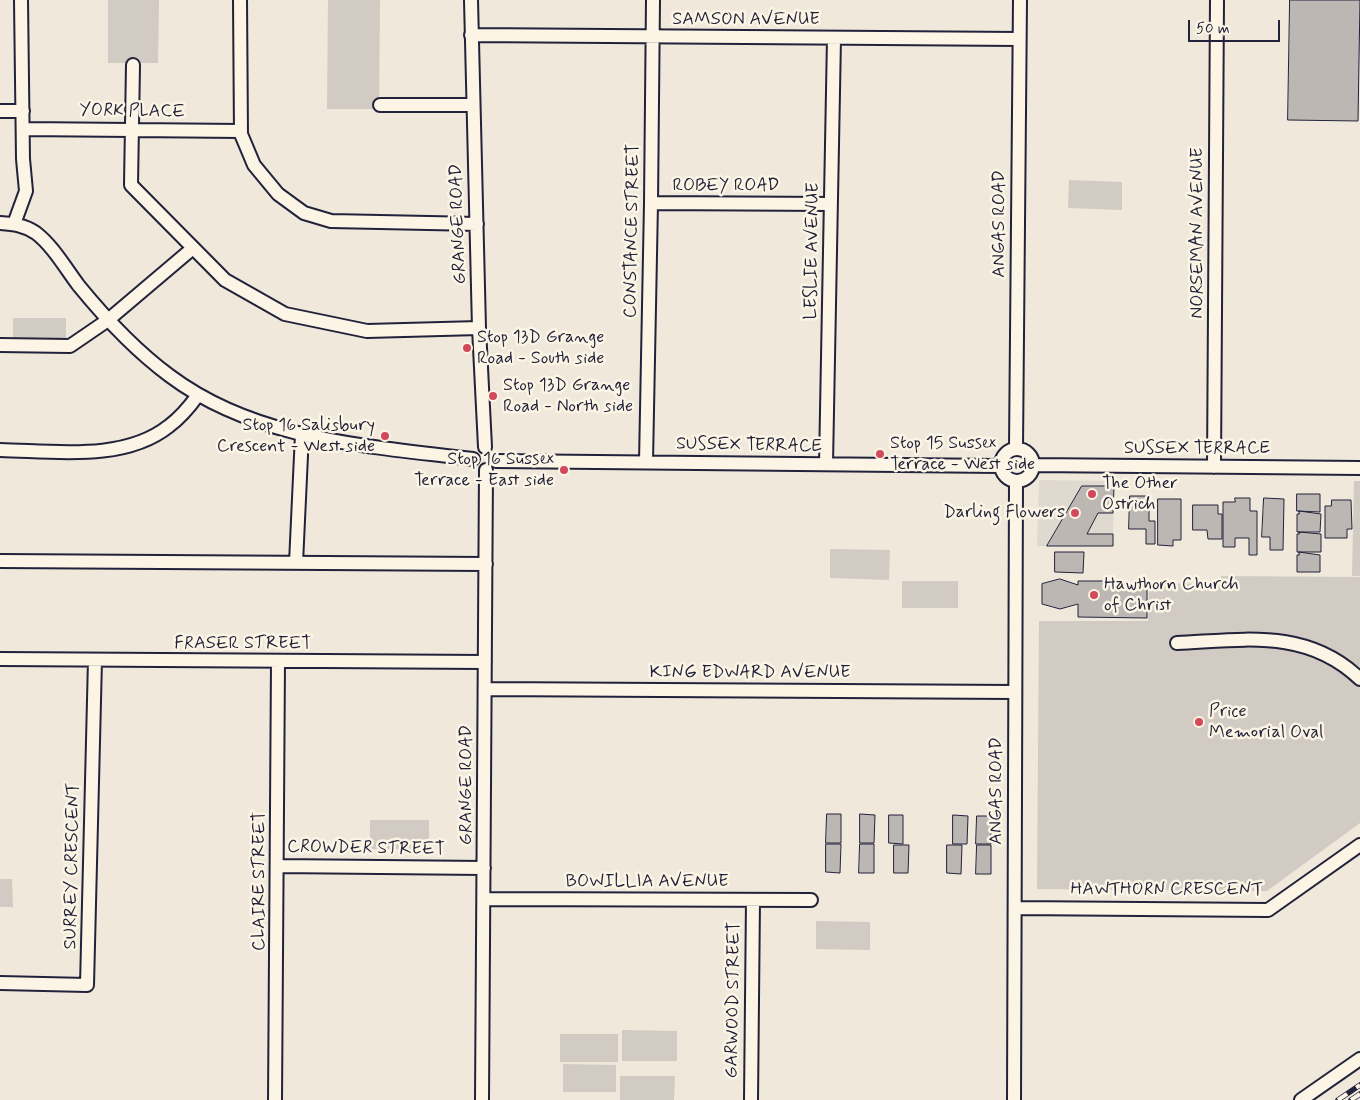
<!DOCTYPE html>
<style>
body{margin:0}
#map{position:relative;width:1360px;height:1100px;overflow:hidden;background:#efe8db;font-family:Mynerve,sans-serif}
canvas{display:block}
.scale{position:absolute;left:1188px;top:20px;width:92px;height:22px;box-sizing:border-box;border:2px solid #22223b;border-top:0;padding-left:6px;font-size:15px;line-height:18px;white-space:nowrap;color:#22223b;-webkit-text-stroke:4px #fcf5e5;paint-order:stroke}
</style>
<div id="map">
<canvas width="1360" height="1100"></canvas>
<div class="scale">50 m</div>
</div>
<script>
const g = document.querySelector('canvas').getContext('2d');
g.lineJoin = 'round';
function fillPath(path, color) { g.fillStyle = color; g.fill(path, 'evenodd'); }
function trace(path, color, width, dash) { g.strokeStyle = color; g.lineWidth = width; g.lineCap = dash ? 'butt' : 'round'; g.setLineDash(dash || []); g.stroke(path); }
function drawText(font, color, halo, rows, align = 'center') {
  g.font = font + ' Mynerve,sans-serif'; g.lineWidth = 5; g.setLineDash([]); g.textBaseline = 'middle'; g.strokeStyle = halo; g.fillStyle = color; for (const [text, x, y, turn = 0] of rows) {
    g.save(); g.translate(x, y); g.rotate((+turn || 0) * Math.PI / 180); g.textAlign = isNaN(turn) ? turn : align; if (halo) g.strokeText(text, 0, 0); g.fillText(text, 0, 0); g.restore();
  }
}
const built = new Path2D(`
 M1039,480l75,1 -1,65h-76z`);
const green = new Path2D(`
 M108,0h51l-1,63h-50z
 M328,0h52l-1,109h-52z
 M1069,180l53,2v28l-54,-2z
 M13,318h53v25l-53,-1z
 M1354,481h6v95h-8z
 M830,549l60,1 -1,30 -59,-2z
 M1221,576l139,1v246l-93,68 -230,-2 2,-268h109l1,-38 72,1z
 M902,581h56v27h-56z
 M370,820h59v29h-59z
 M0,879h12l1,28h-13z
 M816,921l54,1v28l-54,-1z
 M622,1030l55,1v30h-55z
 M560,1034h58v28h-58z
 M563,1064l53,1v27h-53z
 M620,1076h55l-1,24h-54z`);
const building = new Path2D(`
 M1290,0h70l-2,121 -70,-1z
 M1082,486h32l-1,27h-15l-11,21h26v12h-66z
 M1297,494h23v18l-23,-1z
 M1130,496h19v25h6v23h-9v-15h-17z
 M1235,498h15v13h7v44h-8v-17h-14v9h-12v-45h12z
 M1264,498l20,1 -1,51h-13v-13h-8z
 M1158,499h23v41h-8v6l-15,-1z
 M1332,500h19l1,29h-5v9h-22v-32h6z
 M1193,505h25v9h4v25h-14l-1,-9h-14z
 M1299,511l22,3 -1,18h-23v-18h2z
 M1299,532l22,2v18h-24v-18h2z
 M1055,552h29l-1,21 -28,-1z
 M1299,552l21,3v17h-23v-17h2z
 M1060,579l18,6v-4h36v4h33v33l-69,-1v-13l-18,5 -18,-5v-20z
 M827,814h14v29h-15z
 M860,814l15,1 -1,28h-14z
 M889,815h14v29l-14,-1z
 M953,815l15,1 -1,28h-14z
 M977,816h14v28h-15z
 M826,844h15l-1,29 -14,-1z
 M860,844h14v29h-15z
 M894,845h15l-1,28h-14z
 M947,845h15l-1,29 -14,-1z
 M977,845h14v29h-15z`);
const minor = new Path2D(`
 M240,0l1,134 13,31 24,29 26,19 27,8 146,3
 M471,0l8,328 6,119
 M471,35l548,4
 M133,65l-2,120 94,95 60,34 82,17 112,-3
 M380,105h93
 M0,111h23
 M23,129l218,2
 M651,203l180,1
 M0,223c14,1 24,2 36,10 17,13 30,36 43,53 27,33 57,65 91,90 87,65 199,70 303,83
 M14,224l12,-33 -3,-32 -2,-159
 M0,345l70,1 38,-26 85,-72
 M1016,448l4,-448
 M1001 465a16 16 0 1 1 32 0a16 16 0 1 1-32 0Z
 M0,450c54,1 124,12 169,-24 11,-8 21,-20 29,-31
 M496,461l504,5
 M646,462l5,-259 2,-203
 M826,464l8,-426
 M1033,465l327,3
 M1214,467l3,-467
 M0,561l486,3
 M296,563l6,-129
 M1177,643c67,-3 130,-15 183,36
 M0,659l485,3
 M485,689l530,3
 M277,866l207,2
 M484,899l327,1
 M1015,908l253,2 92,-65
 M0,983l87,2 8,-325
 M275,1100l3,-438
 M482,1100l4,-630
 M751,1100l2,-200
 M1014,1100l2,-619
 M1301,1100l59,-41`);
const rail = new Path2D(`
 M1338,1100l22,-15
 M1351,1100l9,-6`);
const markers = [
 [467,348,5,"#d1495b"],
 [493,396,5,"#d1495b"],
 [385,436,5,"#d1495b"],
 [880,454,5,"#d1495b"],
 [564,470,5,"#d1495b"],
 [1092,494,5,"#d1495b"],
 [1075,513,5,"#d1495b"],
 [1094,595,5,"#d1495b"],
 [1199,722,5,"#d1495b"]
];
const streetNames = [
 ["SAMSON AVENUE",746,20],
 ["YORK PLACE",132,112,1],
 ["ROBEY ROAD",726,186],
 ["GRANGE ROAD",459,224,-92],
 ["ANGAS ROAD",1000,224,-90],
 ["CONSTANCE STREET",633,231,-89],
 ["NORSEMAN AVENUE",1198,233,-90],
 ["LESLIE AVENUE",813,251,-89],
 ["SUSSEX TERRACE",749,446,1],
 ["SUSSEX TERRACE",1197,449],
 ["FRASER STREET",243,644],
 ["KING EDWARD AVENUE",750,673],
 ["GRANGE ROAD",467,785,-90],
 ["ANGAS ROAD",997,791,-90],
 ["CROWDER STREET",366,849,1],
 ["SURREY CRESCENT",73,866,-89],
 ["CLAIRE STREET",260,881,-90],
 ["BOWILLIA AVENUE",647,882],
 ["HAWTHORN CRESCENT",1167,890],
 ["GARWOOD STREET",734,1000,-89]
];
const poiNames = [
 ["Stop 13D Grange",477,338],
 ["Road - South side",477,359],
 ["Stop 13D Grange",503,386],
 ["Road - North side",503,407],
 ["Stop 16 Salisbury",375,426,"right"],
 ["Crescent - West side",375,447,"right"],
 ["Stop 15 Sussex",890,444],
 ["Terrace - West side",890,465],
 ["Stop 16 Sussex",554,460,"right"],
 ["Terrace - East side",554,481,"right"],
 ["The Other",1102,484],
 ["Ostrich",1102,505],
 ["Darling Flowers",1065,513,"right"],
 ["Hawthorn Church",1104,585],
 ["of Christ",1104,606],
 ["Price",1209,712],
 ["Memorial Oval",1209,733]
];
fillPath(built, '#e0d9cf');
fillPath(green, '#d1cbc3');
fillPath(building, '#bcb7b3');
trace(building, '#22223b', 1);
trace(minor, '#22223b', 16);
trace(minor, '#fcf5e5', 12);
trace(rail, '#22223b', 5.5);
trace(rail, '#fcf5e5', 4, [11]);
for (const [x, y, r, color] of markers) { const dot = new Path2D(); dot.arc(x, y, r, 0, 2 * Math.PI); g.fillStyle = color; g.fill(dot); trace(dot, '#fcf5e5', 2); }
drawText('18px', '#22223b', '#fcf5e5', streetNames);
drawText('18px', '#22223b', '#fcf5e5', poiNames, 'left');
</script>
